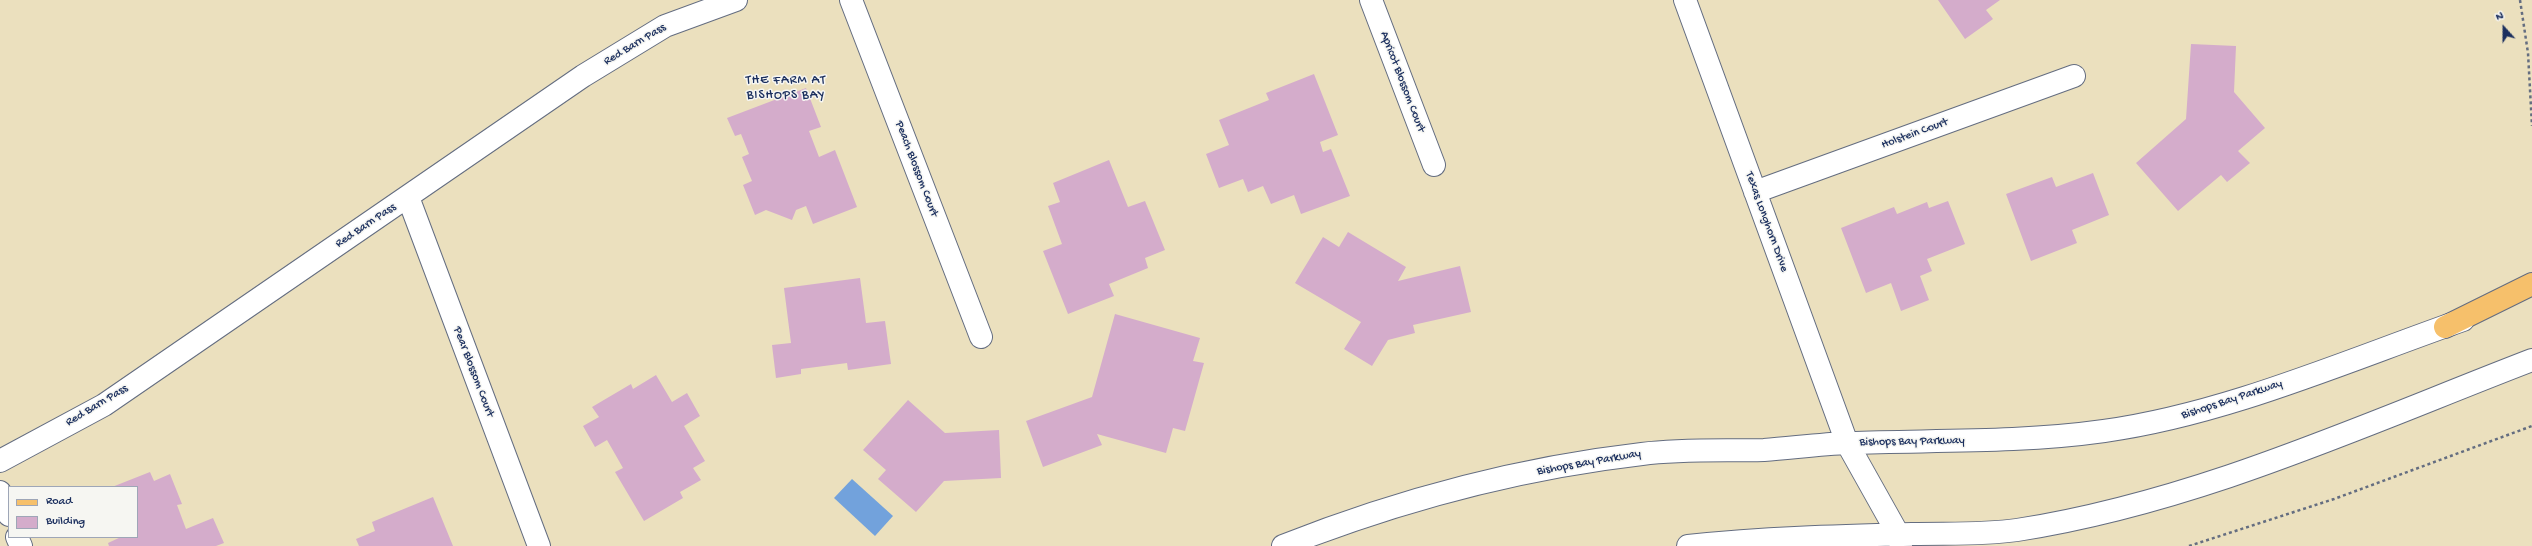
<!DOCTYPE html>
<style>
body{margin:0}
#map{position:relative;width:2532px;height:546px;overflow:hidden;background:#ebe0be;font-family:"Gochi Hand",sans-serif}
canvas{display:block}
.legend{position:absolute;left:8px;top:486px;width:130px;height:52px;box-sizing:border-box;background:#f6f6f2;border:1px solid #9ea6b7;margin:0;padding:5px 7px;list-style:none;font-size:12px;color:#1b2f5e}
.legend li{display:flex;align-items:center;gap:8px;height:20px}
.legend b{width:20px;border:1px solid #9ea6b7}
.north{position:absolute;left:2484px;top:8px;width:40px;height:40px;-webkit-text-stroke:3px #f6f6f2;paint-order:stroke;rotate:339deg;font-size:11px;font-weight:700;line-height:16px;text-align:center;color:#1b2f5e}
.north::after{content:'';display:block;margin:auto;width:14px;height:18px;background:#1b2f5e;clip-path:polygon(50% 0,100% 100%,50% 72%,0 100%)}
</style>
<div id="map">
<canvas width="2532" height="546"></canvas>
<ul class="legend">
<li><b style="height:5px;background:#f6c06b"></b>Road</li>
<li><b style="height:11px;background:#d4accb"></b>Building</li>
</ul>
<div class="north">N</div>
</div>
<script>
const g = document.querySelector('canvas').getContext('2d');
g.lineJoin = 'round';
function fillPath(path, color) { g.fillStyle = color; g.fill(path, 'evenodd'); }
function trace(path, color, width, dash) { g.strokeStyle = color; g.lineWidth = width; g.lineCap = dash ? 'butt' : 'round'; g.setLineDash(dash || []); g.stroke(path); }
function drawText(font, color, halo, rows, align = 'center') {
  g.font = font + ' "Gochi Hand",sans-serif'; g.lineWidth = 3; g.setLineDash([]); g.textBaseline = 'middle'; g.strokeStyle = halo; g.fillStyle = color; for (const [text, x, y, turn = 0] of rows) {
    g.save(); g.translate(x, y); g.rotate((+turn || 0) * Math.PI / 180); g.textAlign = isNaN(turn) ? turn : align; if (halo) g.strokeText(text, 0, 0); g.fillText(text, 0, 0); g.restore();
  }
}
const water = new Path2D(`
 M852,479l41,37 -18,20 -41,-38z`);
const building = new Path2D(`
 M1938,0h62l-14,10 7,9 -28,20z
 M2191,44l45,2 -2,46 31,36 -27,23 12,12 -23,19 -6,-7 -43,36 -42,-48 50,-44z
 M1314,74l24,61 -18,7 3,10 8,-3 19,47 -49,18 -7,-19 -23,9 -8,-18 -15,6 -5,-13 -24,9 -13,-34 23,-9 -10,-25 50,-20 -3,-7z
 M806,88l15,39 -12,4 10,26 16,-7 22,57 -44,17 -7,-18 -10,4 -4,10 -26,-10 -11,5 -12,-30 9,-4 -10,-24 7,-3 -8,-20 -6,2 -8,-18z
 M1109,160l19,47 17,-6 20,49 -20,8 3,10 -39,16 5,12 -46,18 -25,-63 19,-7 -14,-38 12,-4 -7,-19z
 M2093,173l16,42 -37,15 5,13 -46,18 -25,-67 46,-17 4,10z
 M1948,201l17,43 -38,15 5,12 -12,5 9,24 -28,11 -10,-28 -25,10 -25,-65 53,-21 3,7 30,-12 2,6z
 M1348,232l58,35 -8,14 62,-15 11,46 -58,13 2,8 -27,7 -16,26 -28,-17 17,-27 -66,-39 28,-46 16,10z
 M860,278l6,45 19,-2 6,43 -43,6 -1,-7 -46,6v5l-25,4 -4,-33 19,-2 -7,-55z
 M1115,314l85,24 -7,23 11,2 -19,68 -12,-3 -7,25 -69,-19 5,11 -59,22 -17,-46 66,-24z
 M656,375l16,27 15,-9 13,23 -16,10 21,35 -12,7 8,12 -21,12 3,6 -39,23 -29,-49 8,-4 -16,-28 -12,7 -12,-21 16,-9 -7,-10 39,-23 2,5z
 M908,400l37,33 54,-3 2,48 -57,3 -28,31 -38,-33 8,-9 -23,-20z
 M150,472l4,9 16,-7 12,30 -5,1 9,24 27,-11 11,25 -8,3h-107l-1,-3 13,-6h16v-50h-25z
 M433,497l20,49h-94l-3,-7 19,-8 -3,-9z`);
const path = new Path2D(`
 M2520,0l8,53 4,73
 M2189,546l145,-47 198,-73`);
const minor = new Path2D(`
 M851,0l130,337
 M1371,0l63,165
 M1685,0l162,443 51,91 3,12
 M1755,192l319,-116
 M408,197l131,349
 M0,461l104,-56 479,-329 82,-50 71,-26
 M0,492l9,23
 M17,537l4,9
 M1283,546c114,-45 237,-78 359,-92 40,-5 81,-3 122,-4 28,-2 56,-6 85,-7 85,-3 170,0 255,-12 122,-17 242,-70 359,-111
 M1688,546c75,-8 149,-10 224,-12 34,-1 71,1 105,-4 180,-28 346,-105 515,-170`);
const major = new Path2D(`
 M2445,327l87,-43`);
const streetNames = [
 ["Red Barn Pass",635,45,-31],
 ["Apricot Blossom Court",1402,82,69],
 ["Holstein Court",1915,134,-20],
 ["Peach Blossom Court",916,169,69],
 ["Texas Longhorn Drive",1766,222,70],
 ["Red Barn Pass",366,226,-34],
 ["Pear Blossom Court",473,372,69],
 ["Bishops Bay Parkway",2232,400,-18],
 ["Red Barn Pass",97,406,-31],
 ["Bishops Bay Parkway",1912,442,-1],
 ["Bishops Bay Parkway",1589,463,-10]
];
const neighbourhoodNames = [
 ["THE FARM AT",786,81],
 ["BISHOPS BAY",786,96]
];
fillPath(water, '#72a2dc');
fillPath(building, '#d4accb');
trace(minor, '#646d80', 24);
trace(major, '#646d80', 24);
trace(path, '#646d80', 2.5, [3, 3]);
trace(minor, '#fff', 22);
trace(major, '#f6c06b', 22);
drawText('12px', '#1b2f5e', '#f6f6f2', streetNames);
g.letterSpacing = '1px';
drawText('13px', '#1b2f5e', '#f6f6f2', neighbourhoodNames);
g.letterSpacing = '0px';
</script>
